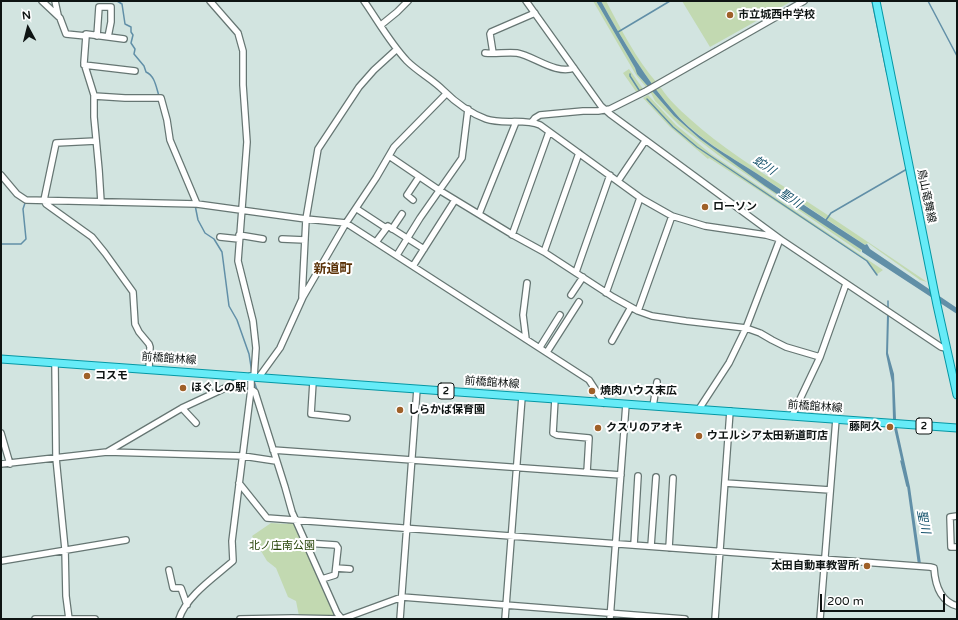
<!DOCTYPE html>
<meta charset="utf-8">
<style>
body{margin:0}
#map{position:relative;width:958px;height:620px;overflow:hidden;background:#d2e4e0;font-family:"Varela Round",sans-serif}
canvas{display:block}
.frame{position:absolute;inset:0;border:2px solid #0e1413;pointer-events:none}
.north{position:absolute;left:8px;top:8px;width:40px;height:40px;-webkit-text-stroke:3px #fff;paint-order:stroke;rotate:353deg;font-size:11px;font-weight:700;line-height:16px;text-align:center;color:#0e1413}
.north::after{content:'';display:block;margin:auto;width:14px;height:18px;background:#0e1413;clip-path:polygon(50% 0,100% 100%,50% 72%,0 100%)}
.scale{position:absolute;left:820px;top:594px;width:125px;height:18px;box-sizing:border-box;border:2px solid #0e1413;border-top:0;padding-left:5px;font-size:12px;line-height:14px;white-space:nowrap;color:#0e1413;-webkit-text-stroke:3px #fff;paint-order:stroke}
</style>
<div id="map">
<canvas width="958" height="620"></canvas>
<div class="frame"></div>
<div class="north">N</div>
<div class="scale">200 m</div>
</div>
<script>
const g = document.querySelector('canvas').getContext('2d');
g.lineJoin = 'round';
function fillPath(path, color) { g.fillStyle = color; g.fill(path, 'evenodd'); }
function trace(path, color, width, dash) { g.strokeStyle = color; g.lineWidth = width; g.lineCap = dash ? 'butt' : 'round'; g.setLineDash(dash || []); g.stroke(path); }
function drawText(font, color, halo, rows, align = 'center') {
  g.font = font + ' "Varela Round","Noto Sans JP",sans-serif'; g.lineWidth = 4; g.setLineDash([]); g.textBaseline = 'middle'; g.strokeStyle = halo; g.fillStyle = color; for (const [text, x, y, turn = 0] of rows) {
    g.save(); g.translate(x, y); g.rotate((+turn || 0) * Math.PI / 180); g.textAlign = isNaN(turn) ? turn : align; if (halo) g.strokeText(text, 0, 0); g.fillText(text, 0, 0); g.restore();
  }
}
const green = new Path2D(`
 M593,1h3l39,67 2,6 37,42 26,23 162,111 -2,2 -142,-97 -39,-30 -24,-24 -4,-8 -15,-18z
 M601,1h5c15,28 30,58 51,82l-1,1 4,4h1c8,12 18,21 29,31 31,28 66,50 101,72 46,30 91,60 136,91l-7,-2 -52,-37 -3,2c-36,-24 -72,-48 -109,-72 -27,-17 -58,-35 -80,-59 -30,-34 -53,-73 -75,-113z
 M682,1h110l-82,46z
 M629,69l14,20v2l-6,2 -14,-20z
 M648,95l28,30 35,29 172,116 -7,5 -9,-14 -158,-103 -1,1 -38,-32 -27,-29z
 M290,521l4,1 41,91 -3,3h-33l-3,-15 -8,-4 -12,-29 -9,-7 -15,-25 19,-13 16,1z`);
const water = new Path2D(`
 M596,1h5c22,40 45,79 75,113 21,24 53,42 80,59 36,24 72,48 109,72l2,-1 3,5 87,59v6l-95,-62v-2l-97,-64 -65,-47 -26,-23 -37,-42 -2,-6z
 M887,315l2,1 -1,37 6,21 2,45h-3l-1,-36 -6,-29z
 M894,428h3l13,59 11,77 -3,1 -11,-79z`);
const stream = new Path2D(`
 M117,1l5,3 3,20 6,3v5l2,3 -2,8 4,6 -1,5 10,12 2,6c9,4 10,15 13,24
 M872,1l15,73
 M928,1l29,55
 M618,32l52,-31
 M711,51l4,-3
 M630,74v2l9,14
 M647,99l26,28 24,20 167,112 3,2 10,14
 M195,205l3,15 7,13 9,6 8,13 7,54 8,14 12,34 3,19
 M826,220l5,-7 76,-44
 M1,244h20l5,-5 -3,-30 2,-6
 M888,301v7
 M254,381l3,9
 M901,461l6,25`);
const minor = new Path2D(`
 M42,1l18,17 6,16 20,2 -2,27 10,32v22l5,53 2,32
 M55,1l3,14
 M210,1l28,32 5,18v34l4,57 -9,119 15,60 3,27 -2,29
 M364,1c14,20 26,42 43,60 11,11 25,18 36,29 11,11 27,23 43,29 17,6 37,-1 54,6l102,74 30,17 33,10 61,9 14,4 -34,89 -17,35 -30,46
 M526,1l75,105 9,8 170,125 161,108 5,1
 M381,25l16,-13 11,-11
 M86,36v-2l38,5
 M97,36l2,-29h12v15l-3,15
 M485,53c10,1 22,-1 32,0 17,3 39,22 57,15
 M493,53l-3,-19 1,-2 44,-19
 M84,65l51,6
 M94,96l31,2h36l6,22 3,20 27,64
 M532,122l3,-4 5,-3 43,-4h15l12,-2 36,-18 158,-90
 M96,141l-40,2 -12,57 2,4 46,33 13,16 28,39 2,32 4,8 10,12 1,3 -1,22
 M389,156l50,34 74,45 31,17 69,45 25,14 14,5 34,5 60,7 14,5 12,7 14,7 34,10
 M1,175l16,19 9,6 171,4 109,15 40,4 243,157 15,23
 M618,181l27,-40
 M413,200l-6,-5 12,-18
 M357,209l29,19
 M479,214l37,-92
 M392,229l10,-15
 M239,235l24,4
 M512,235l37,-103
 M220,237l19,2
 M282,239l23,1
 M376,242l12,-16 36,23
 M544,252l35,-99
 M397,255l23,-37 42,-60 6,-49
 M413,266l42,-66
 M576,272l34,-97
 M606,293l34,-95
 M571,295l12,-18
 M302,297l4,-78 12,-70 41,-62 15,-17 23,-21
 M638,311l34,-95
 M526,339l-3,-24 4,-32
 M612,341l19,-34
 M540,347l20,-32
 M547,352l32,-50
 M55,363l1,95 9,91 1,47 3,23
 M259,377l21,-29 23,-51 43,-74 30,-45 18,-31 52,-53
 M313,382l-2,32 36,4
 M251,389l4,3 30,95 7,25 45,101 5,6
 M555,399l-2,34 4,2 32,3 -2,34
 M653,406l4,-24
 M182,408l14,15
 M792,416l28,-59 26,-73
 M1,433l9,31
 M273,450l348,25
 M107,452l75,-44 69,-32v13l-19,152 1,20c-17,15 -47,35 -54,58
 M1,464l106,-12 136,4 33,5
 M239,483l28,35 663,49 4,1c1,15 5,33 23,38
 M725,483l105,7
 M957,516l-7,1 1,30h6
 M305,543l31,2 2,3 -3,27 -13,4
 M634,545l4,-69
 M651,546l5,-69
 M669,548l4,-70
 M1,561l125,-21
 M336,568l14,1
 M169,570l4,18h8l6,17
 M35,619h60
 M240,619l52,-1 50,1 60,-22 283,22
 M400,619l17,-230
 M505,619l17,-222
 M610,619l16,-215
 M715,619l15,-208
 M820,619l16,-200`);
const major = new Path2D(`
 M876,1l61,304 20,90
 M1,359l956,69`);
const markers = [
 [730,15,4,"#9f6028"],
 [705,207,4,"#9f6028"],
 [87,376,4,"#9f6028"],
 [183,388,4,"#9f6028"],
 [592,391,4,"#9f6028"],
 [400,410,4,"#9f6028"],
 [890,427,4,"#9f6028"],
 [598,428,4,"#9f6028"],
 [699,436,4,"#9f6028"],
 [867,566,4,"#9f6028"]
];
const shields = [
 [446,391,16],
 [924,426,16]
];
const shieldNames = [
 ["2",446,391],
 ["2",924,426]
];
const poiNames = [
 ["市立城西中学校",738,15],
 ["ローソン",713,207],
 ["コスモ",95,376],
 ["ほぐしの駅",191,388],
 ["焼肉ハウス末広",600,391],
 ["しらかば保育園",408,410],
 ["藤阿久",882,427,"right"],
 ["クスリのアオキ",606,428],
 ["ウエルシア太田新道町店",707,436],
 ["太田自動車教習所",859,566,"right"]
];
const streetNames = [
 ["鳥山竜舞線",926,196,78],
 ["前橋館林線",169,359,4],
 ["前橋館林線",492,383,4],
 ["前橋館林線",815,407,4]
];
const parkNames = [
 ["北ノ庄南公園",282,546]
];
const waterNames = [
 ["蛇川",764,166,34],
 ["聖川",790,199,34],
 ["聖川",923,522,79]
];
const quarterNames = [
 ["新道町",333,270]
];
fillPath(green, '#c2d9b1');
fillPath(water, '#618fa7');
trace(stream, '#618fa7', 1.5);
trace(minor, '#667673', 8);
trace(major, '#0597a4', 9);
trace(minor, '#fff', 5.5);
trace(major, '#66ebf7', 7);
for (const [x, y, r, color] of markers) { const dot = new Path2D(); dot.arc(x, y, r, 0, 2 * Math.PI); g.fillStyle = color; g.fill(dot); trace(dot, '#fff', 1.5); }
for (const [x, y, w] of shields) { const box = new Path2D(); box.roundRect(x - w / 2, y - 8, w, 16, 3); g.fillStyle = '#fff'; g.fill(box); trace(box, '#0e1413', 1); }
drawText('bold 10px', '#0e1413', null, shieldNames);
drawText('bold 11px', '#0e1413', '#fff', poiNames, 'left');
drawText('11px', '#0e1413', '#fff', streetNames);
drawText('11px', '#284509', '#fff', parkNames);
drawText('italic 12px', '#124f69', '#fff', waterNames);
drawText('bold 13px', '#5a3006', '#fff', quarterNames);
</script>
